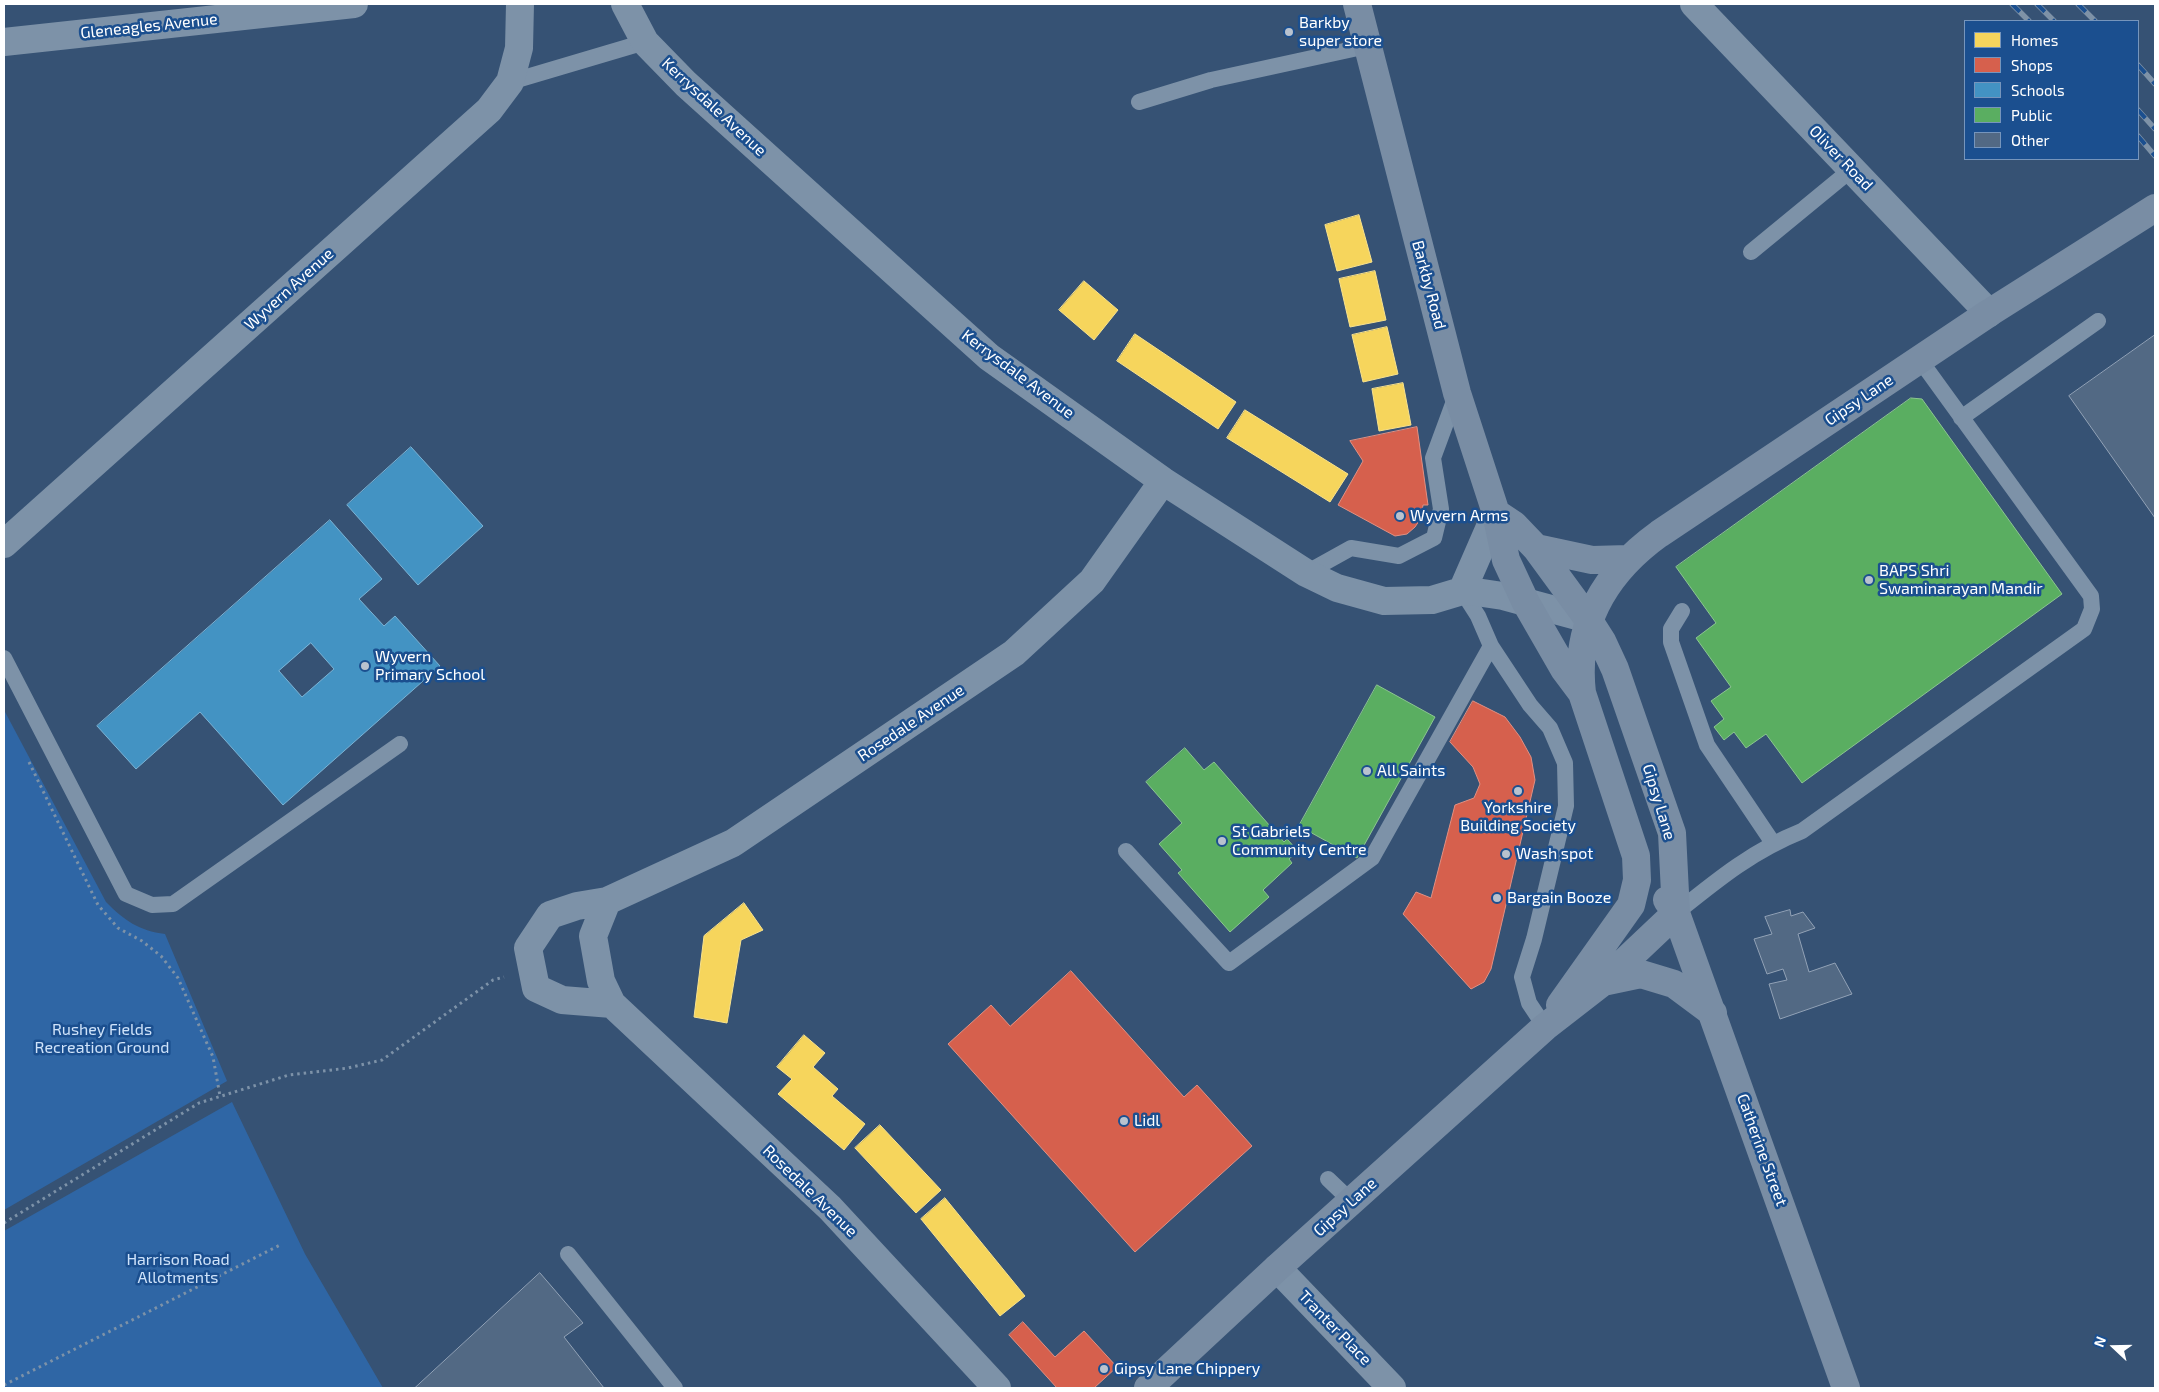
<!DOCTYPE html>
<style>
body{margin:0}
#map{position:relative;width:2159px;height:1392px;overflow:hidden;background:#365274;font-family:"Exo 2",sans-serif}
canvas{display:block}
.frame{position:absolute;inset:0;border:5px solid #fff;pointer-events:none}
.legend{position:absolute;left:1964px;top:20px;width:175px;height:140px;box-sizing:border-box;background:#1b4f8f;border:1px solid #7695bc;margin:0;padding:6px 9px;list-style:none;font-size:15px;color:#fff}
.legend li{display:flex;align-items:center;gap:10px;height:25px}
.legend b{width:25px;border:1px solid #7695bc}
.north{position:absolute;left:2089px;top:1322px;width:50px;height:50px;-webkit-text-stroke:4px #1b4f8f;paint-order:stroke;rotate:291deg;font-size:14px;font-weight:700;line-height:20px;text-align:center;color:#fff}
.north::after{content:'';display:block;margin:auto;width:18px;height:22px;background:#fff;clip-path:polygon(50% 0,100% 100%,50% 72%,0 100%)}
</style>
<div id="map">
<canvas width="2159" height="1392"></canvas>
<div class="frame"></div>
<ul class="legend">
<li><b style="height:14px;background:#f6d55c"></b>Homes</li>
<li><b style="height:14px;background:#d6604d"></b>Shops</li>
<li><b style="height:14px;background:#4393c3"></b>Schools</li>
<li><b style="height:14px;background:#5aae61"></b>Public</li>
<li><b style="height:14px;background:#526984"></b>Other</li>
</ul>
<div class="north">N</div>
</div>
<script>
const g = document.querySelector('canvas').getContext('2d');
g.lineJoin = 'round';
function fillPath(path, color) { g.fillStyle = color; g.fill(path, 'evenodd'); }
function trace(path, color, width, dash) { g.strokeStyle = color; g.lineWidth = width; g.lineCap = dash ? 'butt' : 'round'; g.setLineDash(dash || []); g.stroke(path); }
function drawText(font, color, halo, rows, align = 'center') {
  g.font = font + ' "Exo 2",sans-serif'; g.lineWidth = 5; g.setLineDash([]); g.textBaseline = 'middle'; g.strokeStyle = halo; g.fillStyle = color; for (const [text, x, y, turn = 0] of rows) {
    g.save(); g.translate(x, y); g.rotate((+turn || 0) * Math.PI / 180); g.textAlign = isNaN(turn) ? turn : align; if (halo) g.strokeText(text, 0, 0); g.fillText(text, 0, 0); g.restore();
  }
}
const green = new Path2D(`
 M4,710l102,192c18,18 33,29 59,32l62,147 -223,129z
 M232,1102l73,152 78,134h-379v-157z`);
const homes = new Path2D(`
 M1359,215l13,47 -35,9 -12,-46z
 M1375,271l11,49 -36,7 -11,-48z
 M1084,281l34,29 -24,30 -35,-30z
 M1387,327l11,47 -35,8 -11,-47z
 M1135,334l101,68 -18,27 -101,-68z
 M1403,383l8,42 -32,6 -7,-42z
 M1245,410l103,64 -18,28 -103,-64z
 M744,903l19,27 -22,10 -14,83 -33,-6 10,-81z
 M804,1035l21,18 -12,14 25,22 -6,7 33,28 -21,26 -66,-56 14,-15 -15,-12z
 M880,1125l61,65 -25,23 -61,-65z
 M945,1198l80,98 -25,20 -79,-97z`);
const shops = new Path2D(`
 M1417,427l11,78h-5l-2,13 -6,9 -8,7 -12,2 -57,-31 25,-44 -13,-20z
 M1473,701l32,16 15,20 11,20 4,23 -44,189 -7,13 -13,7 -68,-75 13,-22 15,6 24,-93 19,-7 6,-14 -7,-17 -23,-25z
 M1071,971l113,126 13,-12 55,61 -117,106 -187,-208 43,-39 19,21z
 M1023,1322l32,35 29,-26 33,36 -23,21h-37l-48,-53z`);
const schools = new Path2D(`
 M411,447l72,79 -65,59 -71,-80z
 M330,520l52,59 -23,20 25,27 11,-10 45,50 -157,139 -83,-93 -64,57 -39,-43zM311,643l23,26 -32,28 -23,-26z`);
const public = new Path2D(`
 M1911,398l11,1 140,195 -260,189 -36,-49 -20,14 -12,-16 -10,8 -10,-13 10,-8 -13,-18 20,-14 -35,-49 20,-15 -40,-56z
 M1377,685l58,32 -78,141 -58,-32z
 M1185,748l19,22 10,-8 70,80 3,-3 11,12 -9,8 3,4 -29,27 6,7 -39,35 -52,-59 4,-3 -23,-26 23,-21 -36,-41z`);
const building = new Path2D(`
 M2155,335v183l-86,-122z
 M1790,910l1,6 12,-4 12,16 -17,6 11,38 26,-9 17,31 -72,25 -11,-35 18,-4 -4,-11 -16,5 -13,-35 18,-5 -7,-17z
 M540,1273l43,50 -19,14 40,51h-189z`);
const path = new Path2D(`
 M29,762l69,143 20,23 24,13 19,15 17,22 35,79 7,39
 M4,1223l195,-120 90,-28 59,-7 34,-8 111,-80 11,-3
 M4,1385l278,-141`);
const lane = new Path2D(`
 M510,82l135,-40
 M1139,102l72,-22 156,-34
 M1751,252l101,-83
 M1961,418l137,-97
 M1306,573l45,-25 48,8 35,-18 7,-29 -8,-51 24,-65
 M1462,591l16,25 13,30 39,59 20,23 15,35 1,43 -32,133 -12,38 7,26 16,24
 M1682,611l-11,18v13l36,103 66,98
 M4,658l122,236 26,11 21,-1 227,-160
 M1126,851l103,112 143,-105 119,-212
 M1676,913c41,-33 76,-62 126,-82l282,-202 8,-20 -1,-13 -171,-236
 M1328,1179l23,22
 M568,1254l107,134`);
const street = new Path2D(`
 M625,4l20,38 41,42 303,273 174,124 143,92 31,15 47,13 48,-1 30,-9 14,1 27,4 85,23
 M1694,4l295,309
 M4,42l350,-38
 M4,544l485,-434 21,-28 9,-34 1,-44
 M1462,591l34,-78
 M607,901l-30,5 -27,9 -22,33 8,40 26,12 50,4
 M1277,1268l115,120
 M997,1388l-167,-180 -218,-204 -11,-23 -8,-45 14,-35 126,-58 281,-190 78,-72 71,-100`);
const secondary = new Path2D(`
 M1357,4l100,389 39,120 10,47 20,43 38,66 18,24
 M1536,548l56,12 36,-1
 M1667,900l9,13 170,475
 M1603,982l38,-8 33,10 39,29
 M1560,1005l71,-100 6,-25 -1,-24 -54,-163c-8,-68 23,-120 77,-159l330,-221 166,-105
 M1148,1388l129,-120 268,-241 58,-45 73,-69 -4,-80 -57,-164 -13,-28 -14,-22 -52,-71 -22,-23 -18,-12`);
const rail = new Path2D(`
 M2012,4l17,17
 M2037,4l17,17
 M2078,4l17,17
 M2138,65l17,19
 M2138,110l17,19
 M2138,136l17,20`);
const markers = [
 [1289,32,5,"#b9c2ce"],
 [1400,516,5,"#b9c2ce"],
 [1869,580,5,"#b9c2ce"],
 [365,666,5,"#b9c2ce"],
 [1367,771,5,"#b9c2ce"],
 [1518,791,5,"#b9c2ce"],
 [1222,841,5,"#b9c2ce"],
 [1506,854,5,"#b9c2ce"],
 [1497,898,5,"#b9c2ce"],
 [1124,1121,5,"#b9c2ce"],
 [1104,1369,5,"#b9c2ce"]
];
const poiNames = [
 ["Barkby",1299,23],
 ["super store",1299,41],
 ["Wyvern Arms",1410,516],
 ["BAPS Shri",1879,571],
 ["Swaminarayan Mandir",1879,589],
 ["Wyvern",375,657],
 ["Primary School",375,675],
 ["All Saints",1377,771],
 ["Yorkshire",1518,808,"center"],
 ["Building Society",1518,826,"center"],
 ["St Gabriels",1232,832],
 ["Community Centre",1232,850],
 ["Wash spot",1516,854],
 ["Bargain Booze",1507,898],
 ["Lidl",1134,1121],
 ["Gipsy Lane Chippery",1114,1369]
];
const streetNames = [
 ["Gleneagles Avenue",149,26,-6],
 ["Kerrysdale Avenue",714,107,43],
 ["Oliver Road",1841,158,46],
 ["Barkby Road",1429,285,75],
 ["Wyvern Avenue",289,289,-42],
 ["Kerrysdale Avenue",1018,374,37],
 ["Gipsy Lane",1859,400,-34],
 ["Rosedale Avenue",911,723,-34],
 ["Gipsy Lane",1659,802,73],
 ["Catherine Street",1762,1150,70],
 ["Rosedale Avenue",810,1191,44],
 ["Gipsy Lane",1345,1207,-42],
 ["Tranter Place",1335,1328,46]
];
const parkNames = [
 ["Rushey Fields",102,1030],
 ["Recreation Ground",102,1048],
 ["Harrison Road",178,1260],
 ["Allotments",178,1278]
];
fillPath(green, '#2f66a5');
fillPath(homes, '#f6d55c');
trace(homes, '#f9e28d', 1);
fillPath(shops, '#d6604d');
trace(shops, '#e29082', 1);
fillPath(schools, '#4393c3');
trace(schools, '#7bb3d5', 1);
fillPath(public, '#5aae61');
trace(public, '#8cc690', 1);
fillPath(building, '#526984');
trace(building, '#92a2b6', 1);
trace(path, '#7d92a8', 3, [2.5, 4]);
trace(lane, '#7d92a8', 16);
trace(street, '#7d92a8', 28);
trace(secondary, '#798da4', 28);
trace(rail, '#7e92a7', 5.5);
trace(rail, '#1b4f8f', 4, [11]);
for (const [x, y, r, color] of markers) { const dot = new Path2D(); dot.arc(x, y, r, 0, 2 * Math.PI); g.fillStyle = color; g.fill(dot); trace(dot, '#1b4f8f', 2); }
drawText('16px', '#fff', '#1b4f8f', poiNames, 'left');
drawText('16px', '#fff', '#1b4f8f', streetNames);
drawText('16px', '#cfe3fa', '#1b4f8f', parkNames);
</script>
